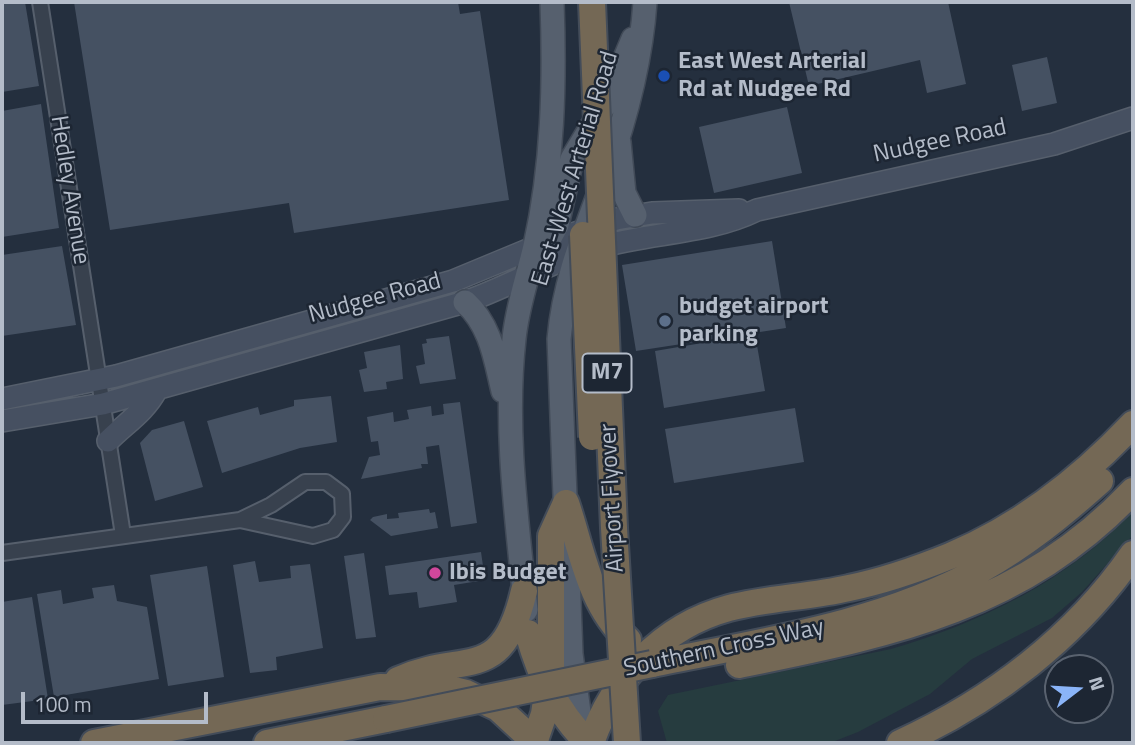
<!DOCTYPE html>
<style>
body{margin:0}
#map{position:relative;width:1135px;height:745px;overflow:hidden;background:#242f3e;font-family:"Titillium Web",sans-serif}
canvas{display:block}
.frame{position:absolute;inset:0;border:4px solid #b4bcc9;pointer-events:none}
.north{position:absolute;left:1044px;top:654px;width:70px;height:70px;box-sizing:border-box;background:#1d2633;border:2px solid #59626f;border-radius:50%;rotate:73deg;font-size:19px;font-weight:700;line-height:28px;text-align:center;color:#b4bcc9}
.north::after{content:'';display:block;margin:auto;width:24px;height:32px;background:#8ab4f8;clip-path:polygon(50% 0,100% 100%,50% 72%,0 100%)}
.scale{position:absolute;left:21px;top:692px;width:187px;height:32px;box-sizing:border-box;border:4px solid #b4bcc9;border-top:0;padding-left:9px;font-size:21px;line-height:24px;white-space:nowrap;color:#b4bcc9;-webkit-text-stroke:5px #1d2633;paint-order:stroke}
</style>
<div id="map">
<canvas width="1135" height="745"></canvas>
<div class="frame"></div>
<div class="north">N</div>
<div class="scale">100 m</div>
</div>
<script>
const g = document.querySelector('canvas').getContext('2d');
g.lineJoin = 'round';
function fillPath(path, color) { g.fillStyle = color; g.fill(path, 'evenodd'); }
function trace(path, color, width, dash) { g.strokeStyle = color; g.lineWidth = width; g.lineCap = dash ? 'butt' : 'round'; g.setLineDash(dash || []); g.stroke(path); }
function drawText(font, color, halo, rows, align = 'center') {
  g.font = font + ' "Titillium Web",sans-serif'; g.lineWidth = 5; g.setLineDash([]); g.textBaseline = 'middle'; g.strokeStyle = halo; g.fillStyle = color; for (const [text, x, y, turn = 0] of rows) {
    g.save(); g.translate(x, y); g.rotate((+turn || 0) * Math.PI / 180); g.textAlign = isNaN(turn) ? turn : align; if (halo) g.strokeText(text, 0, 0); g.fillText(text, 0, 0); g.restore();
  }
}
const green = new Path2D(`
 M1133,511v24l-51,57 -30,26 -80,41 -42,35 -72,38 -28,11h-163l-9,-32 10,-16 223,-46c89,-26 178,-69 242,-138z`);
const building = new Path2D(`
 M2,2h23l14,84 -37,6z
 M74,2h384l2,12 20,-3 29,189 -215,33 -5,-30 -179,27z
 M789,2h159l18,82 -39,9 -7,-33 -111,26z
 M1047,57l10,46 -35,8 -10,-46z
 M41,104l18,124 -57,9v-126z
 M787,107l15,66 -88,20 -15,-66z
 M772,241l14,87 -150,23 -14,-86z
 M62,246l14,79 -74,11v-81z
 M755,334l10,57 -101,17 -9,-57z
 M449,336l7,43 -36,5 -4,-18 9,-2 -3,-20 5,-1 -1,-4z
 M400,345l3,34 -17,3 1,7 -23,3 -5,-22 8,-2 -3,-16z
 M331,396l6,46 -37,6 -78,25 -15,-52 51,-14 2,8 34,-9v-6z
 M460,402l17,121 -26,4 -12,-82 -13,2 2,17h-7l1,4 -61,11 8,-22 11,-2 -2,-14 -7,1 -4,-25 26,-5 1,10 15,-3 -2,-9 24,-4 1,10 12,-2 -1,-10z
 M795,408l9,54 -130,21 -9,-54z
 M184,421l19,66 -48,14 -15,-58 12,-13z
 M429,509l1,4 5,-1 3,16 -47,8 -21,-16 3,-3 14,-3v5l12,-1 -1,-5z
 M481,552l4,28 -31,5 3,17 -38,6 -2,-16 -28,3 -4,-29z
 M364,553l12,84 -20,2 -12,-83z
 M255,561l4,21 32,-4 -1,-12 20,-2 13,84 -47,9 1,13 -27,3 -17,-108z
 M207,566l17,111 -56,9 -18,-111z
 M114,585l3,16 30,6 12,72 -105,18 -17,-103 24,-4 2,14 31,-6 -2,-10z
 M32,597l16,102 -46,6v-103z`);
const minor = new Path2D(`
 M40,2l83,533
 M305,482h21l16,12 1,23 -10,13 -20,6 -73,-16 31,-15z
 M2,553l238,-33`);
const secondary = new Path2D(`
 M2,399l114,-23 337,-95 82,-34 81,-28 36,-6 87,-3
 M2,421l101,-17 362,-102c46,-16 88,-42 135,-55 52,-15 108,-13 157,-37l297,-66 79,-26
 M108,441c19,-19 36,-28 49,-52`);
const primary = new Path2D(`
 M619,142l5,51 11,22
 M540,256l17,-31 15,-66 36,-60 25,-60
 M465,302c26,24 30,56 38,89
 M526,610c-9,-89 -22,-182 -12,-271 3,-32 14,-62 21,-93 18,-81 20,-162 17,-244
 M583,741l-12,-87 -12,-315c5,-59 27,-110 47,-165 20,-56 35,-112 39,-172`);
const motorway = new Path2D(`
 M566,503c16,47 23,101 62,137
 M528,633c13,44 28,78 60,110
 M652,664c111,-23 226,-39 328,-94 44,-24 83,-56 120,-89
 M739,665c152,-31 282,-56 394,-174
 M398,680c67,-30 104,6 126,-89
 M94,743l286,-56 65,1 21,5 32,15 38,35
 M267,743l119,-24
 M534,743l10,-29 7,-48v-130l15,-33
 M591,743c22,-64 71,-117 138,-135 39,-10 81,-11 120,-20 34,-7 69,-19 101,-32 70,-29 131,-77 183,-132
 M900,743c92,-42 175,-105 233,-189`);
const motorwayBridge = new Path2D(`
 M592,2l22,526 13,215
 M583,235l9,202
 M386,719l266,-55`);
const markers = [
 [664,76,7,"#1a4fb4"],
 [665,321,7,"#5c6f8a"],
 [435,573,7,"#d1479c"]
];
const shields = [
 [607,373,49]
];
const shieldNames = [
 ["M7",607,373]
];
const poiNames = [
 ["East West Arterial",678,62],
 ["Rd at Nudgee Rd",678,90],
 ["budget airport",679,307],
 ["parking",679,335],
 ["Ibis Budget",449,573]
];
const streetNames = [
 ["Nudgee Road",940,142,-12],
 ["East-West Arterial Road",576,169,-73],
 ["Hedley Avenue",69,190,81],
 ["Nudgee Road",375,299,-15],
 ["Airport Flyover",613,498,-93],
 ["Southern Cross Way",724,649,-12]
];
fillPath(green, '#263c3f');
fillPath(building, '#455162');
trace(minor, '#565f6c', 18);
trace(secondary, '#565f6c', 24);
trace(primary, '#414a57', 26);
trace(motorway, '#434c59', 30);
trace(minor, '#38414e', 14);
trace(secondary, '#465061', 21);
trace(primary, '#56606e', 23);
trace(motorway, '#746855', 26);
trace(motorwayBridge, '#434c59', 30, []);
trace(motorwayBridge, '#746855', 26);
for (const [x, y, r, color] of markers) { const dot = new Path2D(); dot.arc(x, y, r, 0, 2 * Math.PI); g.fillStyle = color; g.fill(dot); trace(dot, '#1d2633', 2.5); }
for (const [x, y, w] of shields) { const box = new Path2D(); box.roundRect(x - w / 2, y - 19.5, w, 39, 5); g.fillStyle = '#1d2633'; g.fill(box); trace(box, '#b4bcc9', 2); }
drawText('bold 23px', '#b4bcc9', null, shieldNames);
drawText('bold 24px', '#b4bcc9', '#1d2633', poiNames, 'left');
drawText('24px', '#b4bcc9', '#1d2633', streetNames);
</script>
